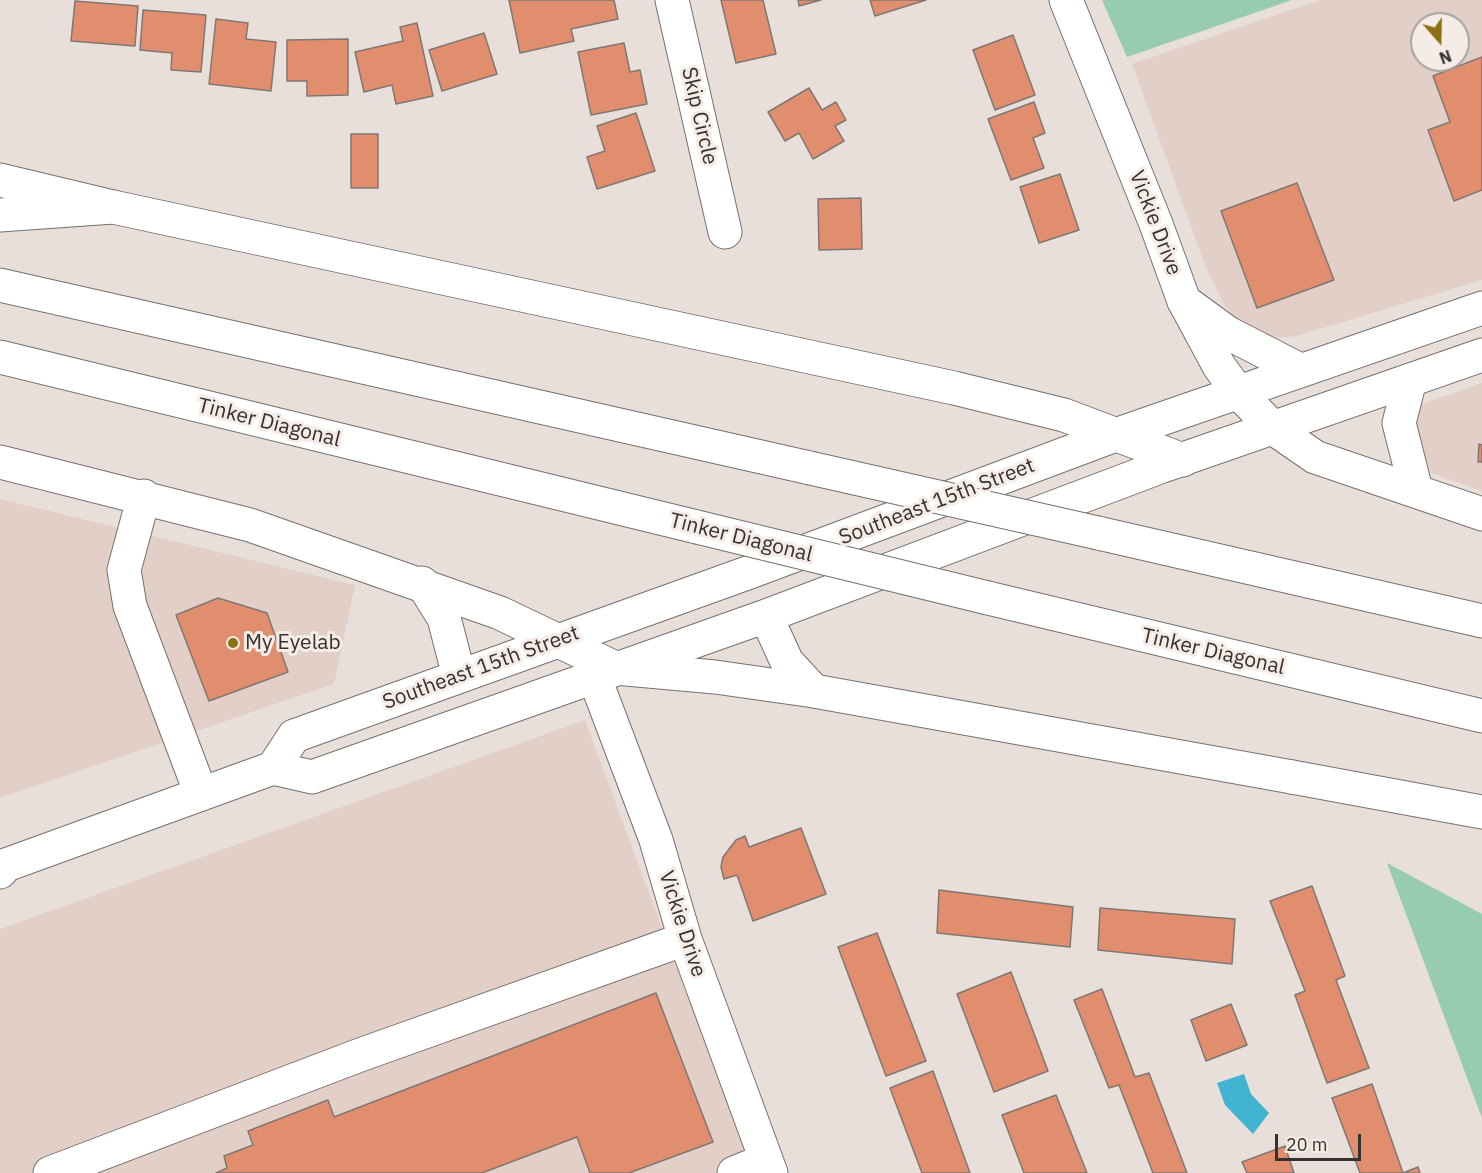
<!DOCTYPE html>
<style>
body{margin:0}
#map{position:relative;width:1482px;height:1173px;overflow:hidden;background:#e9dfda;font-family:"IBM Plex Sans",sans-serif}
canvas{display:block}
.north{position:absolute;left:1410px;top:12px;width:60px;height:60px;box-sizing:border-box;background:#f6ece7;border:2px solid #a9a19d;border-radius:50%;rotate:160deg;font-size:16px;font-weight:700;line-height:24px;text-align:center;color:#35312f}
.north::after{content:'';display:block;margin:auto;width:21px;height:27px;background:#8c7013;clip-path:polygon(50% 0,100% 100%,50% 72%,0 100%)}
.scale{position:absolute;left:1275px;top:1134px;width:86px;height:27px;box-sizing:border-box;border:3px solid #35312f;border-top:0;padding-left:8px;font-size:18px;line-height:21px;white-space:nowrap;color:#35312f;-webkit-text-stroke:4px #f6ece7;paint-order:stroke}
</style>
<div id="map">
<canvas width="1482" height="1173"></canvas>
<div class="north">N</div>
<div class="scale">20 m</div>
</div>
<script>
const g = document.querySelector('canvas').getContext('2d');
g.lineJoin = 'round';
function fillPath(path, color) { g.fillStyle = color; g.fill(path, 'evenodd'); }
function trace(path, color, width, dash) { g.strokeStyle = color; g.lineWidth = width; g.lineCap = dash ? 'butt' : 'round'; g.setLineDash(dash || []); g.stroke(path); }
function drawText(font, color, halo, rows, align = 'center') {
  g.font = font + ' "IBM Plex Sans",sans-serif'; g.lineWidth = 6; g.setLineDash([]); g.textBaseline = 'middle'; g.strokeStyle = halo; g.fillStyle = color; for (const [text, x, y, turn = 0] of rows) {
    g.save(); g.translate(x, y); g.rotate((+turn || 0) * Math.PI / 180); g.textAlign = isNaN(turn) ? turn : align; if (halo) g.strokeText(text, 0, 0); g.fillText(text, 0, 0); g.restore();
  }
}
const built = new Path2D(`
 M1320,0h162v280l-186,56 -27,3 -22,-10 -21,-21 -20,-40 -74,-204zM1422,24h36v36h-36z
 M1482,383v108l-51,-18 -25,-63z
 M0,499l355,86 -21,99 -334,114z
 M585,720l168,453h-753v-244z`);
const green = new Path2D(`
 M1102,0h190l-165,57z
 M1387,863l95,51v204z`);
const water = new Path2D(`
 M1244,1074l7,20 18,19 -16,21 -28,-29 -8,-22z`);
const building = new Path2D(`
 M509,0h105l4,19 -47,10 3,12 -54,12z
 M721,0h42l13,54 -40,9z
 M798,0h23l-22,6z
 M870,0h56l-51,16z
 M75,1l63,5 -3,40 -64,-5z
 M143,10l63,5 -5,57 -30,-2 1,-17 -32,-3z
 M216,19l32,4 -2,16 30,3 -5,49 -62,-7z
 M417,23l16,73 -37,8 -4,-19 -28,7 -9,-40 48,-11 -3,-14z
 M484,33l13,41 -55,17 -13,-41z
 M1013,35l22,60 -40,15 -22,-60z
 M348,39v56l-41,1v-15h-20v-41z
 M624,43l6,29 10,-2 7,34 -56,11 -13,-63z
 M1482,57v133l-28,11 -26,-71 22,-8 -17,-46z
 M809,88l13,22 14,-8 10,18 -11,6 9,15 -31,18 -14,-26 -14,8 -17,-29z
 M1034,102l11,31 -12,5 11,30 -33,12 -23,-61z
 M636,113l19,58 -58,18 -10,-32 18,-6 -8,-25z
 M351,134h27v54h-27z
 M1060,174l19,56 -40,13 -19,-56z
 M1297,183l37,97 -77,28 -36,-97z
 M861,198l1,51 -43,1 -1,-51z
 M1479,444l3,1v17h-4z
 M218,598l49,15 21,59 -79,29 -33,-86z
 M801,828l25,66 -73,27 -16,-46 -13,4 -3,-12 2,-10 13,-17 9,-4 4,11z
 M1312,886l33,90 -9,4 33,88 -42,15 -32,-88 10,-4 -35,-90z
 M939,890l134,17 -3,40 -133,-14z
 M1100,908l135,11 -3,45 -134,-14z
 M877,933l49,128 -40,15 -48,-129z
 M1011,972l37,99 -54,21 -37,-98z
 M1102,989l33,88 14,-4 38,100h-34l-34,-88 -10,3 -35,-88z
 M656,993l57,149 -84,31h-39l-13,-36 -95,36h-266l11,-5 -3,-12 29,-11 -5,-14 80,-31 6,17z
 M1231,1004l16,41 -41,16 -15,-41z
 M933,1071l37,102h-48l-32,-85z
 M1372,1084l31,89 15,-6 2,6h-60l-28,-75z
 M1056,1095l31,78h-63l-22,-58z
 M1285,1146l9,27h-47l-5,-11z`);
const minor = new Path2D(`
 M672,0l53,232
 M1066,0l90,224 28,77 35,65 19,26 35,36
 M0,180l113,27 841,181 110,27 119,45
 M0,462l250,63 250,88 115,55 100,9 99,14 478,86
 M144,496l-20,74 6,36 71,188
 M594,676l62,164 29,99 86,234
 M50,1173l310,-118 325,-116
 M734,1173l32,-13`);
const major = new Path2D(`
 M1184,301l44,32 72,37
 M422,583l22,35 15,58
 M766,616l21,46 27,29
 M273,768l21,-32 456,-164 368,-138 364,-126
 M0,872l6,-7 267,-97 39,9 454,-161 394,-149 322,-112`);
const highway = new Path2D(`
 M0,215l113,-8
 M0,285l810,183
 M0,357l697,170
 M1410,380l-11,43 17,67
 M1273,428l42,29 167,57
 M1098,533l384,88
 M988,598l494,118
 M1292,777l190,35`);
const highwayBridge = new Path2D(`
 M810,468l288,65
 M697,527l291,71`);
const markers = [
 [233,643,6,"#8c7013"]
];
const streetNames = [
 ["Skip Circle",699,116,77],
 ["Vickie Drive",1155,223,69],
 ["Tinker Diagonal",269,423,14],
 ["Southeast 15th Street",937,502,-21],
 ["Tinker Diagonal",741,538,14],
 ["Tinker Diagonal",1213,652,13],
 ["Southeast 15th Street",481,668,-20],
 ["Vickie Drive",682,924,72]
];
const poiNames = [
 ["My Eyelab",245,643]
];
fillPath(built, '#e2d0c8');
fillPath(green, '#98ccb0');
fillPath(water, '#41b4d2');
fillPath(building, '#e08e6e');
trace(building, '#807773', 1.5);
trace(minor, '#78706c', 35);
trace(major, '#78706c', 35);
trace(highway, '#78706c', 35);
trace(minor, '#fff', 33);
trace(major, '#fff', 33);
trace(highway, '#fff', 33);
trace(highwayBridge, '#78706c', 35, []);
trace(highwayBridge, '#fff', 33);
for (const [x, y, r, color] of markers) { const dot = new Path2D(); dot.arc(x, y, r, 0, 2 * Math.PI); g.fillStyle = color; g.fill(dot); trace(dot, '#f6ece7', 2); }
drawText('21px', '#35312f', '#f6ece7', streetNames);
drawText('21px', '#35312f', '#f6ece7', poiNames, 'left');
</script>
